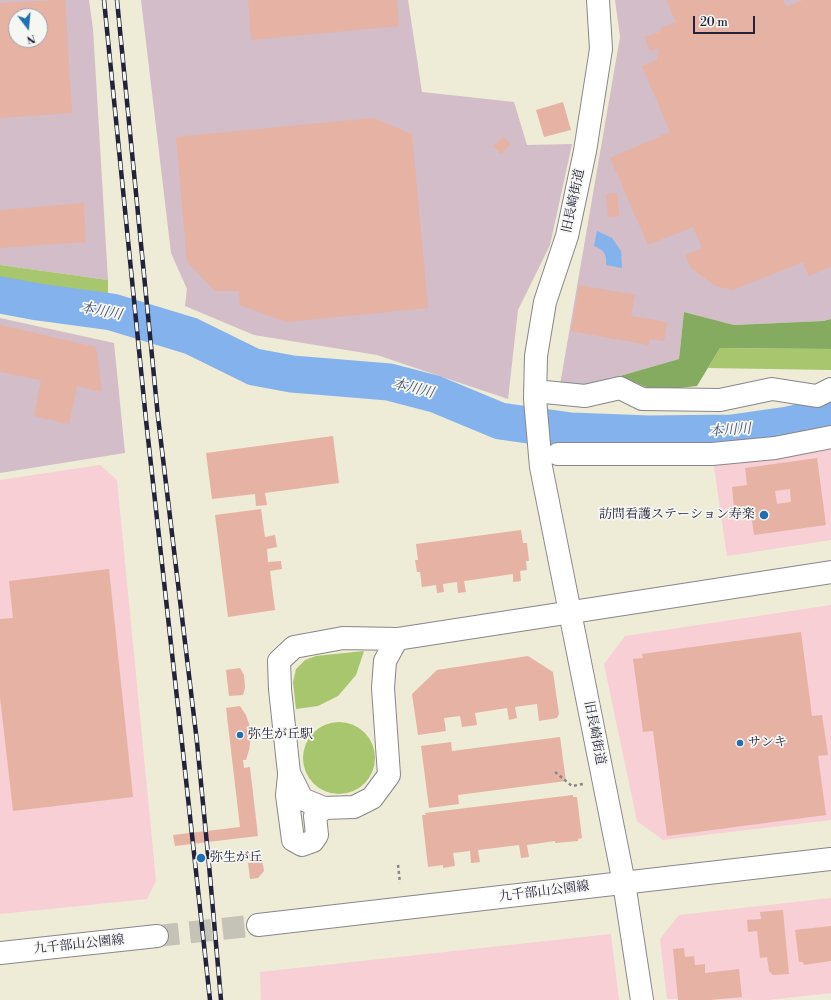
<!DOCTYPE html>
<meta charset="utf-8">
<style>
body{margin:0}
#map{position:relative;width:831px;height:1000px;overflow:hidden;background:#eeebd7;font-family:"Libre Bodoni",serif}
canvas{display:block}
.north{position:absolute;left:8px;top:8px;width:40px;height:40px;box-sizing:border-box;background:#f6f6f2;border:1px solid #a1a1a9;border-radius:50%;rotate:164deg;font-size:11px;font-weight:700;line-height:16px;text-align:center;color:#22223b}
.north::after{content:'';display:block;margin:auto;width:14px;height:18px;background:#1f6fb2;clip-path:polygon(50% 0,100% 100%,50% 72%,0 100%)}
.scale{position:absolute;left:693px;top:16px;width:62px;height:18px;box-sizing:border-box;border:2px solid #22223b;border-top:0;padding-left:5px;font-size:12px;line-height:14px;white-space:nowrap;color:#22223b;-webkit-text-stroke:3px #f6f6f2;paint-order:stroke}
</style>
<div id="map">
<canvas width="831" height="1000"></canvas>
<div class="north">N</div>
<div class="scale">20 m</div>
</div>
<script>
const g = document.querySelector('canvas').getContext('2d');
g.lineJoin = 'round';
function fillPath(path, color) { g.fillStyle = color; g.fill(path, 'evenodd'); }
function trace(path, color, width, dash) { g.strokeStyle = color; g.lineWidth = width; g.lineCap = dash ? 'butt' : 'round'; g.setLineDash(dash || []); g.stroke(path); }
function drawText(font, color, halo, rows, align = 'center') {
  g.font = font + ' "Libre Bodoni","Noto Serif JP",serif'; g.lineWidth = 3.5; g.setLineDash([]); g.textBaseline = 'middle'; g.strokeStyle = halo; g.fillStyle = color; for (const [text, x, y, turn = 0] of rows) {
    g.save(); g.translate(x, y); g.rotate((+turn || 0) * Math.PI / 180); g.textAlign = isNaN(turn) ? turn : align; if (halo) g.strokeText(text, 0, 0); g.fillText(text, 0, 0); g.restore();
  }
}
const built = new Path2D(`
 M831,441v99l-104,16 -14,-96z
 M100,465l17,15 39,401 -9,18 -147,15v-434z
 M831,605v215l-168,20 -26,-19 -33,-157 21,-28z
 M831,898v95l-63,7 -101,-1 -7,-60 19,-24z
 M611,934l8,66h-358l-1,-28z`);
const industrial = new Path2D(`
 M0,0h89l4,29 15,251 -108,-15zM16,16h24v24h-24z
 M141,0h267l14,92 92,10 13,43 45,-1 -22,101 -32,65 -10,89 -131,-44 -123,-20 -69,-29 2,-17 -16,-36z
 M615,0h216v319l-8,2 -89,4 -50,-13 -5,47 -101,29 -18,-3 60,-348z
 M0,318l114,25 11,110 -125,20z`);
const green = new Path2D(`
 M0,265l108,15v18l-108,-20z
 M720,348l111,1v21l-123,-2z
 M364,651l-8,24 -18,21 -20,10 -22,3 -3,-27 3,-13 9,-9 11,-4z
 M303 758a36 36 0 1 1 72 0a36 36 0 1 1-72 0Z`);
const forest = new Path2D(`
 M684,312l50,13 89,-4 8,-2v30l-111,-1 -23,38 -42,5 -35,-15 59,-17z`);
const water = new Path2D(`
 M597,231l15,7 9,13 1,17 -16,-3c1,-11 -2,-15 -12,-19z`);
const river = new Path2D(`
 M0,295l38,7 74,10 79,24 63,31 38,7 97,8 46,12 65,27 71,10 78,3 83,-1 56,-8 43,-10`);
const building = new Path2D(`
 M56,0h9l7,113 -72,5v-115zM16,16h24v24h-24z
 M248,0h149l2,26 -148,14z
 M666,0h117l3,7 17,-7h28v267l-22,9 -6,-14 -70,28 -18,-4 -24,-18 -6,-13 17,-7 -9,-21 -45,18 -38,-87 60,-26 -28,-66 15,-6 2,-12 -9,3 -6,-14 16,-5v3l1,-7 15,-6z
 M563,102l8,28 -27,7 -8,-27z
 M373,118l39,16 16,174 -142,14 -46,-17 -1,-14h-24l-28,-29 -11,-125z
 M503,137l8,7 -10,10 -8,-8z
 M617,193l2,23 -11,1 -2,-23z
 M84,203l2,39 -86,6v-38z
 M579,285l56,10 -4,21 36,6 -3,19 -14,-2 -1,6 -78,-14z
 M0,325l96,22 6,45 -25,-6 -8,38 -35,-8 7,-36 -41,-8z
 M333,436l6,47 -74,10 2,12 -11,1 -1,-12 -43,5 -6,-46z
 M817,458l9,67 -72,10 -4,-29 -16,2 -2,-21 15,-2 -2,-17zM790,489l1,13 -14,2 -2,-13z
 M261,509l4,28 10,-2 2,12 -10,2 1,13 13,-1 1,8 -12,2 5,39 -47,7 -13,-102z
 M521,530l2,13h4l2,18h-3l1,9 -7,1 1,10 -8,1v-8l-49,7 2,11 -8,1 -1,-11 -14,2 1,8 -7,1 -1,-8 -14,2 -2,-15h-3l-2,-12h3l-2,-16z
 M109,569l24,228 -120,14 -13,-114v-78l13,-1 -4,-37z
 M801,632l11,84 10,-1 6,40 -10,1 8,59 -159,21 -14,-105 -10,1 -10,-73 10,-1 -1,-4z
 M528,656l25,16 6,42 -2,4 -18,3 -2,-17 -22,3 2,11 -8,2 -2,-12 -32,5 2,12 -15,2 -2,-11 -16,2 2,13 -28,4 -6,-41 25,-24z
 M240,668l4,7 1,13 -2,7 -14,1 -3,-26z
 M240,706l6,9 4,12 1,10 -2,13 -3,10h-3l1,8 6,-1 8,69 -83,10 -2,-11 67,-8 -14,-119z
 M560,737l6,44 -108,14 1,9 -30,4 -8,-62 30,-4 1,9z
 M573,795v2h4l5,41 -4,1v2l-23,2v-2l-28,4 2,12 -8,1 -2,-13 -41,5 2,12 -9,1 -1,-12 -17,2 2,13 -12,2v-3l-15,2 -6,-52h4l-1,-2z
 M255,853l7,6 2,12 -6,7 -8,1 -3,-25z
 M783,910l6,64 -16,1 -4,-4 -2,-14 -7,1 -3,-27 -9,1 -1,-12 14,-1 -1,-7z
 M831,926v35l-27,4 -1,-3h-4l-4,-32z
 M684,948l1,9 9,-1 1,9 10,-1v9l34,-4 3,28 -32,3h-32l-5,-51z`);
const majorTunnel = new Path2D(`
 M157,936l101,-11`);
const path = new Path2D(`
 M555,772l17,14 11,-2
 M398,865l2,18`);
const minor = new Path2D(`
 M598,0l3,49 -16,102 -18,85 -22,66 -9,54 -1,43 6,68 83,416 18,117
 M535,391l50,5 35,-8 22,11 78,1 52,-11 45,7 14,-7
 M558,454h154l63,-6 56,-11
 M397,639l-12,22 -2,27 6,87 -17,23 -18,9 -30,1 -22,-9 -13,-26 -9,-84 -1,-28 15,-14 49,-9 54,1 434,-67
 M289,776l-2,19 6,45 9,5 11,-4 4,-6 -2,-19 9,-8`);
const major = new Path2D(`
 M258,925l573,-66
 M0,953l157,-17`);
const rail = new Path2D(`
 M104,0l42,420 36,323 28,257
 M117,0l41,417 39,325 12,123 12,135`);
const markers = [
 [764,515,5,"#1f6fb2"],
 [240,735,4,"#1f6fb2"],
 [740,743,4,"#1f6fb2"],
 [201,858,5,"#1f6fb2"]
];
const streetNames = [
 ["旧長崎街道",574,201,-78],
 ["旧長崎街道",594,733,79],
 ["九千部山公園線",544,892,-7],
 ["九千部山公園線",79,945,-6]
];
const poiNames = [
 ["訪問看護ステーション寿楽",755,515,"right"],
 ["弥生が丘駅",248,735],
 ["サンキ",748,743],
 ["弥生が丘",210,858]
];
const waterNames = [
 ["本川川",101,312,11],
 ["本川川",413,389,14],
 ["本川川",730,431,-4]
];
fillPath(built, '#f7cfd4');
fillPath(industrial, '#d2bdc8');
fillPath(green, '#a7c66e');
fillPath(forest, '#85ab61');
fillPath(water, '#83b2ed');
trace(river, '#83b2ed', 37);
fillPath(building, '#e6b2a4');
trace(majorTunnel, '#c5c3b8', 22, [22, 11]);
trace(minor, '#888689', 24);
trace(major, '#888689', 24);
trace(path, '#888689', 2.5, [3, 3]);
trace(minor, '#fff', 22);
trace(major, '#fff', 22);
trace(rail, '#22223b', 4.5);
trace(rail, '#f6f6f2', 3, [9]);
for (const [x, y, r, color] of markers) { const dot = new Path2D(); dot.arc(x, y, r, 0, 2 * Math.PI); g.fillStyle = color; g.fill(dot); trace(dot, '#f6f6f2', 1.5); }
drawText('13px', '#22223b', '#f6f6f2', streetNames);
drawText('13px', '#22223b', '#f6f6f2', poiNames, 'left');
drawText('italic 14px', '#445479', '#f6f6f2', waterNames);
</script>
